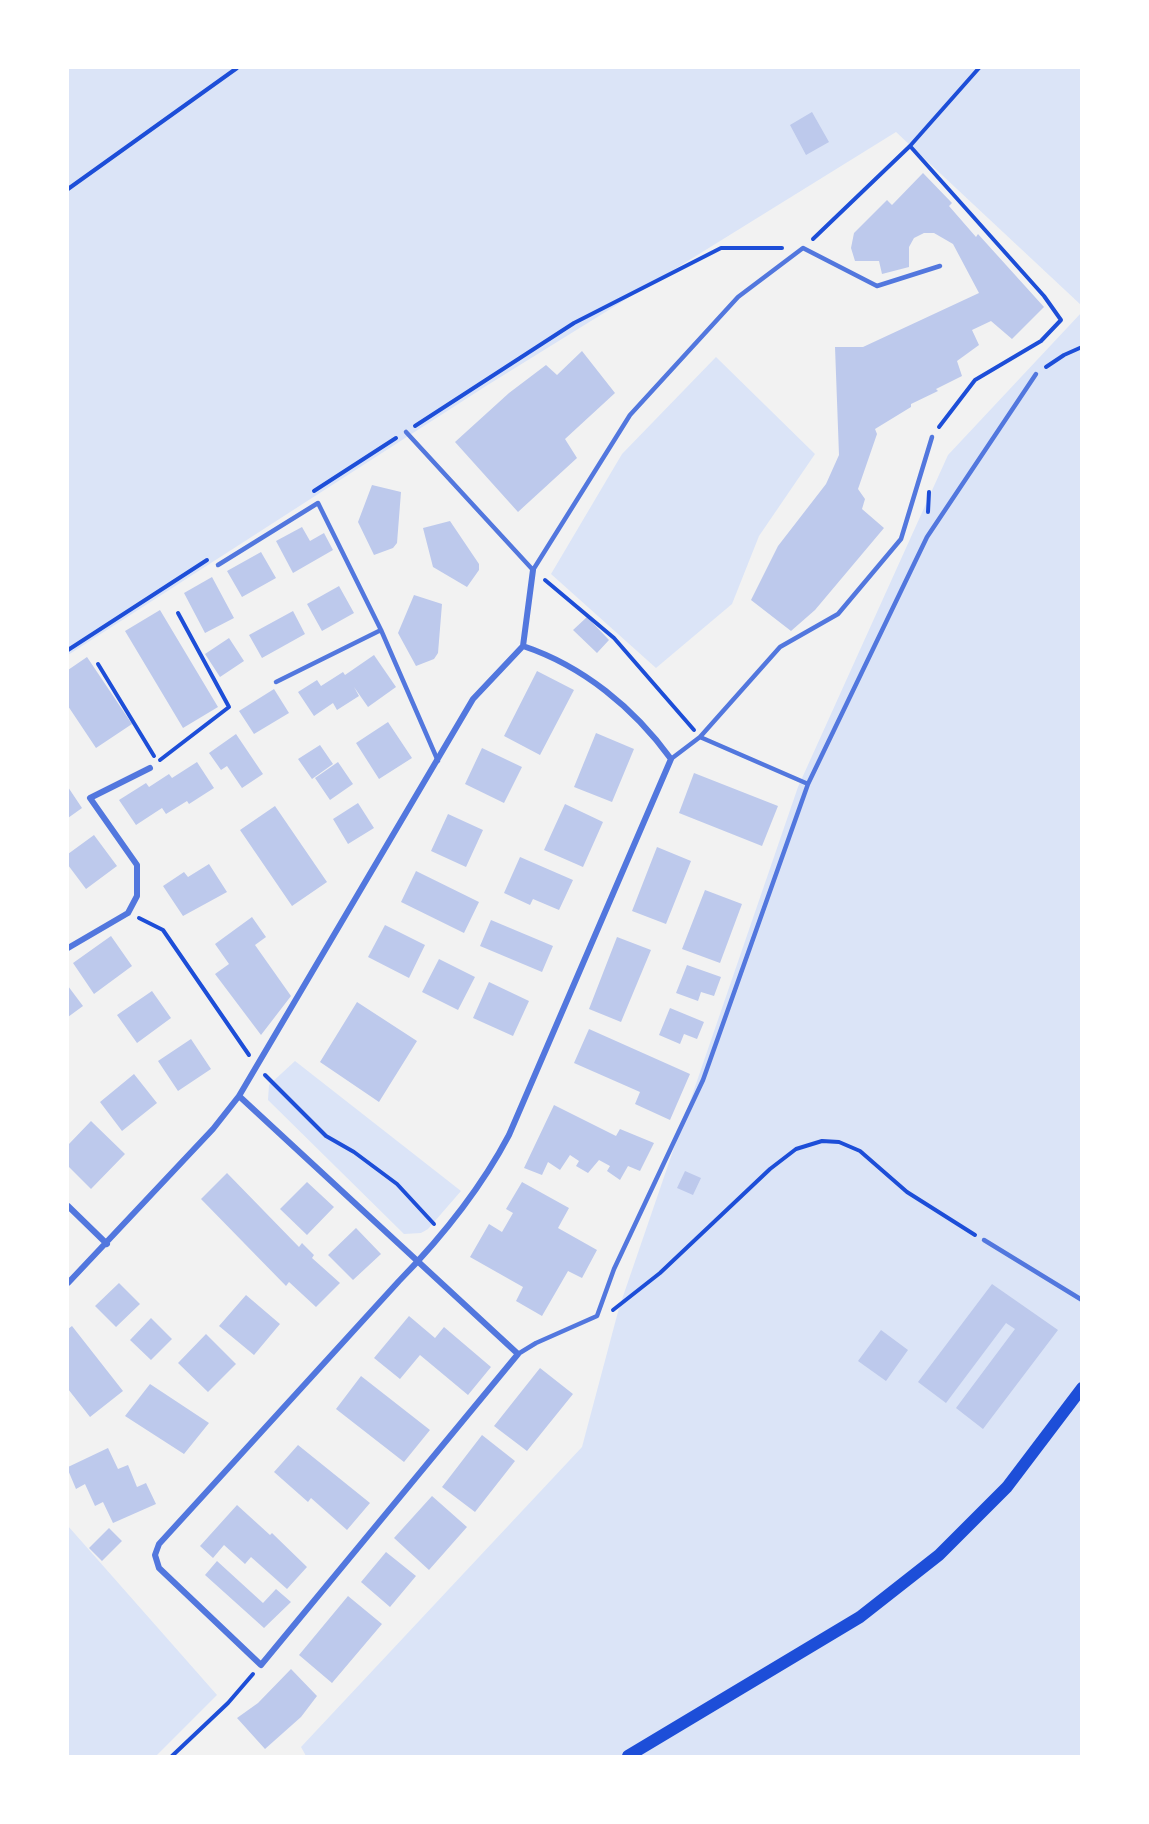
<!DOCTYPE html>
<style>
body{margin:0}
#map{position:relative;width:1149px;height:1824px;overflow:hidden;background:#f2f2f2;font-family:"Fira Sans",sans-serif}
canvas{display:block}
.frame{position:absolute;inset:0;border:69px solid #fff;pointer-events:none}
</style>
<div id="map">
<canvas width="1149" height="1824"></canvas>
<div class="frame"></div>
</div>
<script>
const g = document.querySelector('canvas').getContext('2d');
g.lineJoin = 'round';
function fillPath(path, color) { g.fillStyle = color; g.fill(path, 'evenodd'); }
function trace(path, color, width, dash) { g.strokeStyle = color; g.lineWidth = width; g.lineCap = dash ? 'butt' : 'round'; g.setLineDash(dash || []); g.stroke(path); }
const green = new Path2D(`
 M68,68h1013v237l-185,-173 -410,254 -418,269z
 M1081,313v1443h-775l-5,-9 281,-300 37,-139 179,-521 150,-332z
 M716,357l99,97 -56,82 -27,68 -76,64 -105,-94 71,-120z
 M295,1061l166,130 -33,38 -7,4 -17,1 -136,-134 1,-15z
 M68,1526l149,169 -61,61h-88z`);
const building = new Path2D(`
 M812,112l17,30 -23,13 -16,-30z
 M923,173l29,30 -3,3 27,31 2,-3 66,73 -32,32 -21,-18 -19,9 7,15 -22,16 5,15 -26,13 2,2 -27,13v3l-36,22 2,5 -19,55 7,10 -3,10 22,19 -69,82 -24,21 -40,-31 27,-54 48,-62 13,-29 -4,-108h28l116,-54 -26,-49 -19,-11h-10l-10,5 -5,9v20l-27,7 -3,-13h-24l-4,-13 3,-15 33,-33 5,5z
 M582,351l33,42 -50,46 12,19 -59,54 -63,-70 54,-49 37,-28 11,10z
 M372,485l29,7 -4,51 -4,5 -19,7 -16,-33z
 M450,521l29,43v6l-12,17 -34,-20 -10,-39z
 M302,527l8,14 14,-8 9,17 -40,23 -17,-32z
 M261,552l15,26 -34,19 -15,-26z
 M212,577l22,41 -29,15 -21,-40z
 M339,586l15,27 -32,18 -15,-27z
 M414,595l28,9 -4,49 -4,6 -18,7 -18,-33z
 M160,610l58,97 -35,21 -58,-97z
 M293,611l12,23 -43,24 -13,-23z
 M587,617l22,23 -12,13 -24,-23z
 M229,638l15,23 -24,16 -15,-23z
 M374,655l22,32 -28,20 -14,-20 5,9 -22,14 -4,-7 -19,13 -16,-24 19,-12 4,6 22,-14 2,3z
 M87,657l45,67 -36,24 -28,-42v-36z
 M537,671l37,19 -34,65 -36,-19z
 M274,689l15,24 -35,21 -15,-23z
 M388,722l24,36 -33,21 -23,-36z
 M596,733l38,16 -22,53 -38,-15z
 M236,734l27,40 -21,14 -15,-22 -6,4 -12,-17z
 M320,745l13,19 -21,15 -14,-20z
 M482,748l40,19 -18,36 -39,-19z
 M197,762l17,26 -25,16 -2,-3 -21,13 -4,-6 -26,17 -17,-25 27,-17 3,4 20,-13 3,4z
 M338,762l15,22 -23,16 -15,-22z
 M694,773l84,33 -16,40 -83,-33z
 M68,787l14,21 -14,10z
 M358,803l16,25 -26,16 -15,-25z
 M565,804l38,18 -20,45 -39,-17z
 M275,806l52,76 -35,24 -52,-76z
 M448,814l35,16 -17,37 -35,-16z
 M94,835l23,31 -31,23 -18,-24v-11z
 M657,847l34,14 -25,63 -34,-13z
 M520,857l53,23 -14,30 -26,-11 -3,6 -26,-12z
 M209,864l18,28 -44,24 -20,-30 21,-14 4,5z
 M416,871l63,31 -15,31 -63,-31z
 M705,890l37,14 -22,59 -38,-14z
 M252,917l14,20 -11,8 36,51 -30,39 -46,-61 14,-10 -14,-20z
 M491,920l62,26 -11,26 -62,-26z
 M385,925l40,20 -16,33 -41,-21z
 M111,936l21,30 -38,28 -21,-31z
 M617,937l34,13 -30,72 -32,-13z
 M439,959l36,18 -17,33 -36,-18z
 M687,965l34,12 -7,19 -13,-4 -3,9 -22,-8z
 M489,982l40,19 -16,35 -40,-18z
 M68,986l15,20 -15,11z
 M152,991l19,27 -34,25 -20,-28z
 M357,1002l60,39 -38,61 -59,-40z
 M670,1008l34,14 -7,17 -13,-5 -4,10 -21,-9z
 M589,1029l101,45 -20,46 -35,-16 5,-12 -66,-29z
 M191,1039l20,30 -33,22 -20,-30z
 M134,1074l23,29 -35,28 -22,-29z
 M554,1105l62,31 4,-7 34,14 -14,28 -12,-5 -8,14 -13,-9 3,-5 -11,-6 -11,13 -12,-7 3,-5 -9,-6 -10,15 -12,-8 -6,13 -18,-7z
 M91,1121l34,33 -34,35 -23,-23v-21z
 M685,1171l16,7 -8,17 -16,-7z
 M227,1173l72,74 3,-4 12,12 -2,3 28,25 -24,24 -27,-25 -3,4 -85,-87z
 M307,1182l27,25 -27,28 -27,-26z
 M522,1182l47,26 -11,20 39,22 -15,28 -14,-7 -26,45 -26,-15 7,-14 -53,-30 19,-33 13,8 11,-19 -7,-4z
 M356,1228l25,26 -28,26 -25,-25z
 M119,1283l21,21 -24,23 -21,-21z
 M992,1284l66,46 -75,99 -27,-21 59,-79 -9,-6 -60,80 -28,-21z
 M246,1295l34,29 -26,31 -35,-29z
 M409,1316l26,22 9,-11 47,40 -23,28 -48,-40 -20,24 -26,-21z
 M151,1318l21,21 -21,21 -21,-20z
 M72,1326l51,65 -33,26 -22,-28v-60z
 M881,1330l27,20 -22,31 -28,-20z
 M206,1334l30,30 -28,28 -30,-29z
 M540,1368l33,26 -46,57 -33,-25z
 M361,1376l69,54 -26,32 -68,-53z
 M150,1384l59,39 -25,31 -59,-38z
 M482,1435l33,26 -40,51 -33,-25z
 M298,1445l72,58 -23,27 -36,-32 -3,4 -34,-30z
 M108,1448l10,21 10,-4 9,22 9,-4 10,21 -43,19 -10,-21 -8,4 -10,-22 -9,5 -8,-19v-3z
 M432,1496l35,31 -38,43 -35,-32z
 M237,1505l33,30 2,-2 35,34 -20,22 -36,-32 -6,7 -21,-19 -11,13 -13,-12z
 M109,1528l13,13 -20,20 -13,-13z
 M386,1552l30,24 -26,31 -29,-25z
 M217,1561l46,42 13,-14 15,13 -27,26 -59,-53z
 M348,1596l34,28 -50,59 -33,-28z
 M291,1669l26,27 -16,21 -36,32 -28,-31 21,-15z`);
const path = new Path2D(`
 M910,146l134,150 17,24 -20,21 -66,39 -36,47
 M68,189l169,-121
 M813,239l97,-93 69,-78
 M1046,367l18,-12 18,-8
 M415,426l159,-103 147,-75h61
 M314,491l82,-53
 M928,512l1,-20
 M545,580l69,58 80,92
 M68,650l139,-90
 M98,664l56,92
 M160,760l69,-53 -51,-94
 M139,918l24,12 86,125
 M265,1075l61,61 28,16 43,32 37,40
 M613,1310l47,-37 110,-104 26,-20 26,-8 17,1 21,9 47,41 68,43
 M172,1756l56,-53 25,-29`);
const service = new Path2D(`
 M406,432l127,138 97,-155 108,-118 65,-49 74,38 63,-20
 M218,565l100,-62 63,127 57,131
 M276,682l105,-52
 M700,737l108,47
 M671,759l29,-22 80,-90 58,-33 63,-75 31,-102
 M984,1240l98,60
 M518,1354l18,-11 61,-27 17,-47 89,-189 105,-296 119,-247 109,-163`);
const minor = new Path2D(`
 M68,948l60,-35 9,-17v-31l-47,-67 60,-30
 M239,1096l279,258 -257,311 -102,-97 -4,-13 4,-11 240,-263c44,-45 81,-91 110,-146l162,-376c-37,-51 -88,-93 -148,-113
 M68,1206l39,38
 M68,1283l145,-154 26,-33 234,-397 50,-53 10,-76`);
const secondary = new Path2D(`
 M628,1756l232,-139 79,-62 68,-68 75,-99`);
fillPath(green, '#dbe4f7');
fillPath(building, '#bdc9ec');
trace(path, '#1d4ed8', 4);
trace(service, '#5277de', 4.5);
trace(minor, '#5277de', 6);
trace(secondary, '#1d4ed8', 12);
</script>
